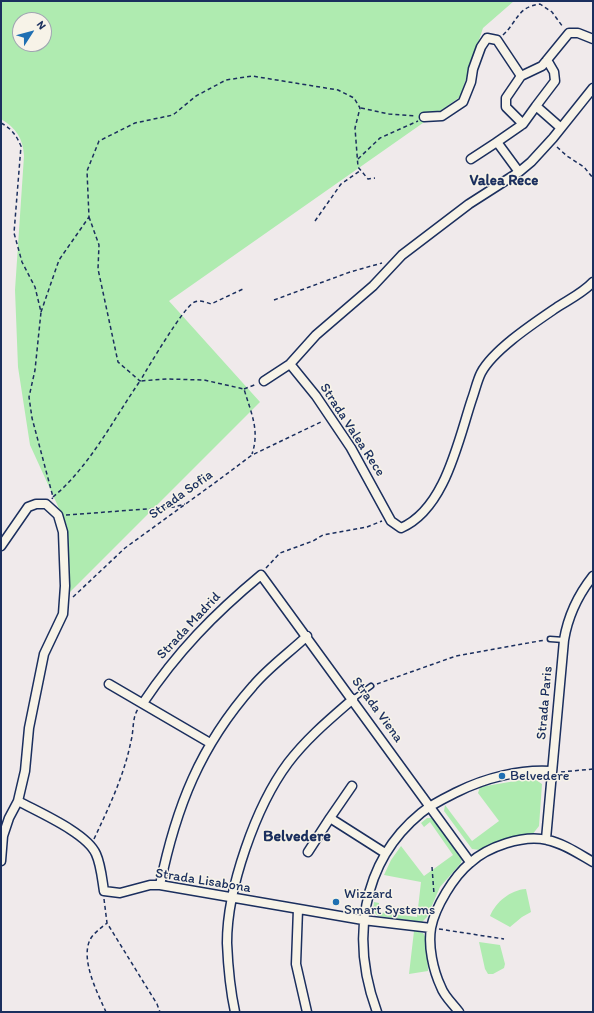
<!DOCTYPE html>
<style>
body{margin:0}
#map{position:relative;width:594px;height:1013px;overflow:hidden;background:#f0eaeb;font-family:Itim,sans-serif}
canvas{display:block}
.frame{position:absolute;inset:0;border:2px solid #1b2f5e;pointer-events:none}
.north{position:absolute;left:12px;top:12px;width:40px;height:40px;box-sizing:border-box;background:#f7f3e8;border:1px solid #9fa5b1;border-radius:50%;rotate:54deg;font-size:11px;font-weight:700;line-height:16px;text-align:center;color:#1b2f5e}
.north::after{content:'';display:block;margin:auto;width:14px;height:18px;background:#1f6fb2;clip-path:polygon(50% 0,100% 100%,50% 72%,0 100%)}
</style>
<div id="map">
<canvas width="594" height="1013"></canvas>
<div class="frame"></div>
<div class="north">N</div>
</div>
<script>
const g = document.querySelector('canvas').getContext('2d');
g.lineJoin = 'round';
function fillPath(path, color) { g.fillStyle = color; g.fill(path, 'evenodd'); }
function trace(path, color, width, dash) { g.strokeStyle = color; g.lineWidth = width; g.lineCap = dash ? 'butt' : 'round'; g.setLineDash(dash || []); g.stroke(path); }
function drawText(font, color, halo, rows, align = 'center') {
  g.font = font + ' Itim,sans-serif'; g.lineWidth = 3; g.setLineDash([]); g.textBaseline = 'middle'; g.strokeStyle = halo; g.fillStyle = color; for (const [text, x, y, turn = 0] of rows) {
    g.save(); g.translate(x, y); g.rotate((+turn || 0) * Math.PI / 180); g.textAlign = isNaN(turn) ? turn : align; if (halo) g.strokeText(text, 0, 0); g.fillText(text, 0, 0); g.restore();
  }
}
const green = new Path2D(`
 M1,1h513l-31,27 -23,69 -291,204 91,101 -190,190 -3,-66 -37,-81 -12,-78 -3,-77 9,-134c-1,-18 -8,-28 -23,-37zM20,20h24v24h-24z
 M533,778l9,6 -3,42 -7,9 -29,5 -23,10 -8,-1 -28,-38 1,-6 27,36 27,-20 -21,-28 2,-6z
 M427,818h5l30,41 -1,4 -21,24 -13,30 -5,5 -44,-6 -5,-5 1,-9 5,1 -1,9 39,5 4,-35 -37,-7 7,-15 10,-14 23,30 29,-21 -23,-33 -6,5 -3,-4z
 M526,889l5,23 -9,5 -12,10 -20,-11c6,-14 20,-26 36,-27z
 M414,931l9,2 4,7 1,31 -19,3z
 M479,942l21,3 5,19 -1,4 -11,6h-5l-3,-5z`);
const path = new Path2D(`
 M503,35c15,-14 14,-28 37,-31l12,8 11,15
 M361,108l28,6 27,2
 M1,123c11,6 15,12 20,23l-7,87 8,29 13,25 6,25 -6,58 -6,27 3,21 21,79 -1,2
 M557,147l10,9 17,11 9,11
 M358,159l22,-21 38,-17
 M89,217l10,28 -1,24 20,93 22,19c9,-15 42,-71 53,-78 5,-4 12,-1 18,1l32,-15
 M315,221l26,-37 20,-14
 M274,300l76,-28 32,-9
 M41,312l18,-52 30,-43 -2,-46 12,-30 36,-18 38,-8 23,-19 30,-16 26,-4 86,14 16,8 6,10 -5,20 3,39 10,12 7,-1
 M244,389l13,-5
 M53,497c37,-31 60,-77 87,-116l27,-2 37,1 40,9c7,24 16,41 8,65
 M66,515l108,-8 11,-3
 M266,568l14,-15 33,-12 10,-6 44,-8 15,-6
 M73,597l52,-49 95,-69 32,-24 71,-34
 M377,684l79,-28 89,-16
 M561,772l32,-3
 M94,839c15,-32 30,-63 37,-98 3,-11 1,-23 7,-32
 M432,867l2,27
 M104,899l3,24 50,81 3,8
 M439,929l65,10
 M106,1012c-8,-18 -27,-54 -15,-74 4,-6 10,-10 16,-15`);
const service = new Path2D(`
 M550,639l14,1
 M353,699l18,-13`);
const minor = new Path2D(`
 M547,60l7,12 1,9 -19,25 25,22
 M424,117l18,-1 21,-14 8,-20 2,-13 8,-22 6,-9 10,2 24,36
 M523,124l-17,-17v-9l15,-22 21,-10 27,-33h9l15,6
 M471,159l26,-17
 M519,172l-22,-30 26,-18 13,-18
 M290,364l26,32 35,52 40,73 10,7c44,-19 57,-87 71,-129 3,-8 5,-18 9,-26 12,-23 53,-50 75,-65 12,-8 27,-15 37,-26
 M264,381l26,-17 26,-29 57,-49 29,-31 67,-51 50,-32 12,-10 22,-24 40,-50
 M1,546l27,-39 8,-3h10l12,11 5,17 2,54 -2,28 -19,40 -15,74 -4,43 -7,30 -9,17 -6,18 -2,25
 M109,684l101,59
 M143,703c34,-51 71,-89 118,-128l209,287
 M352,786l-22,32 55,35
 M18,801c20,11 69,32 78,53 5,11 6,25 8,37l16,2 30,-8h10l203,35 68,8
 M546,839l18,-199c4,-24 14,-45 29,-64
 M308,852l22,-34
 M160,885c16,-78 40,-139 93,-199 16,-19 36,-33 54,-50
 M298,909l-2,55 11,48
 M235,1012c-5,-23 -7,-46 -8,-69 0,-55 29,-137 61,-180 19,-25 42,-44 65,-64
 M377,1012c-26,-70 -17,-149 44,-199 11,-9 24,-15 36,-21 28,-14 63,-23 94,-21
 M459,1012c-6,-8 -15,-16 -18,-25 -8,-17 -13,-41 -10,-59 4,-21 23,-52 39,-65 17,-16 54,-29 77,-23 16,3 32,14 46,22`);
const markers = [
 [502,776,4,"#1f6fb2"],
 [336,902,4,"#1f6fb2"]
];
const streetNames = [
 ["Strada Valea Rece",352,430,57],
 ["Strada Sofia",181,495,-35],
 ["Strada Madrid",189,626,-47],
 ["Strada Paris",545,703,-85],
 ["Strada Viena",377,710,54],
 ["Strada Lisabona",203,881,9]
];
const poiNames = [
 ["Belvedere",510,776],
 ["Wizzard",344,894],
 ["Smart Systems",344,910]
];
const neighbourhoodNames = [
 ["Valea Rece",504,181]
];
const quarterNames = [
 ["Belvedere",297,837]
];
fillPath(green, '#afebb0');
trace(service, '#1b2f5e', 7);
trace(minor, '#1b2f5e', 11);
trace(path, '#1b2f5e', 1.5, [4, 3]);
trace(service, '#f7f3e8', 4);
trace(minor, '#f7f3e8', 8);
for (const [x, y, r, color] of markers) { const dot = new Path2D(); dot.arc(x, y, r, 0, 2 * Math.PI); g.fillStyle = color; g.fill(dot); trace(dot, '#f7f3e8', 1.5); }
drawText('14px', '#1b2f5e', '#f7f3e8', streetNames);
drawText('14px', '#1b2f5e', '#f7f3e8', poiNames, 'left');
drawText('bold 15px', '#1b2f5e', '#f7f3e8', neighbourhoodNames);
drawText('bold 16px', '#1b2f5e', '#f7f3e8', quarterNames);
</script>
